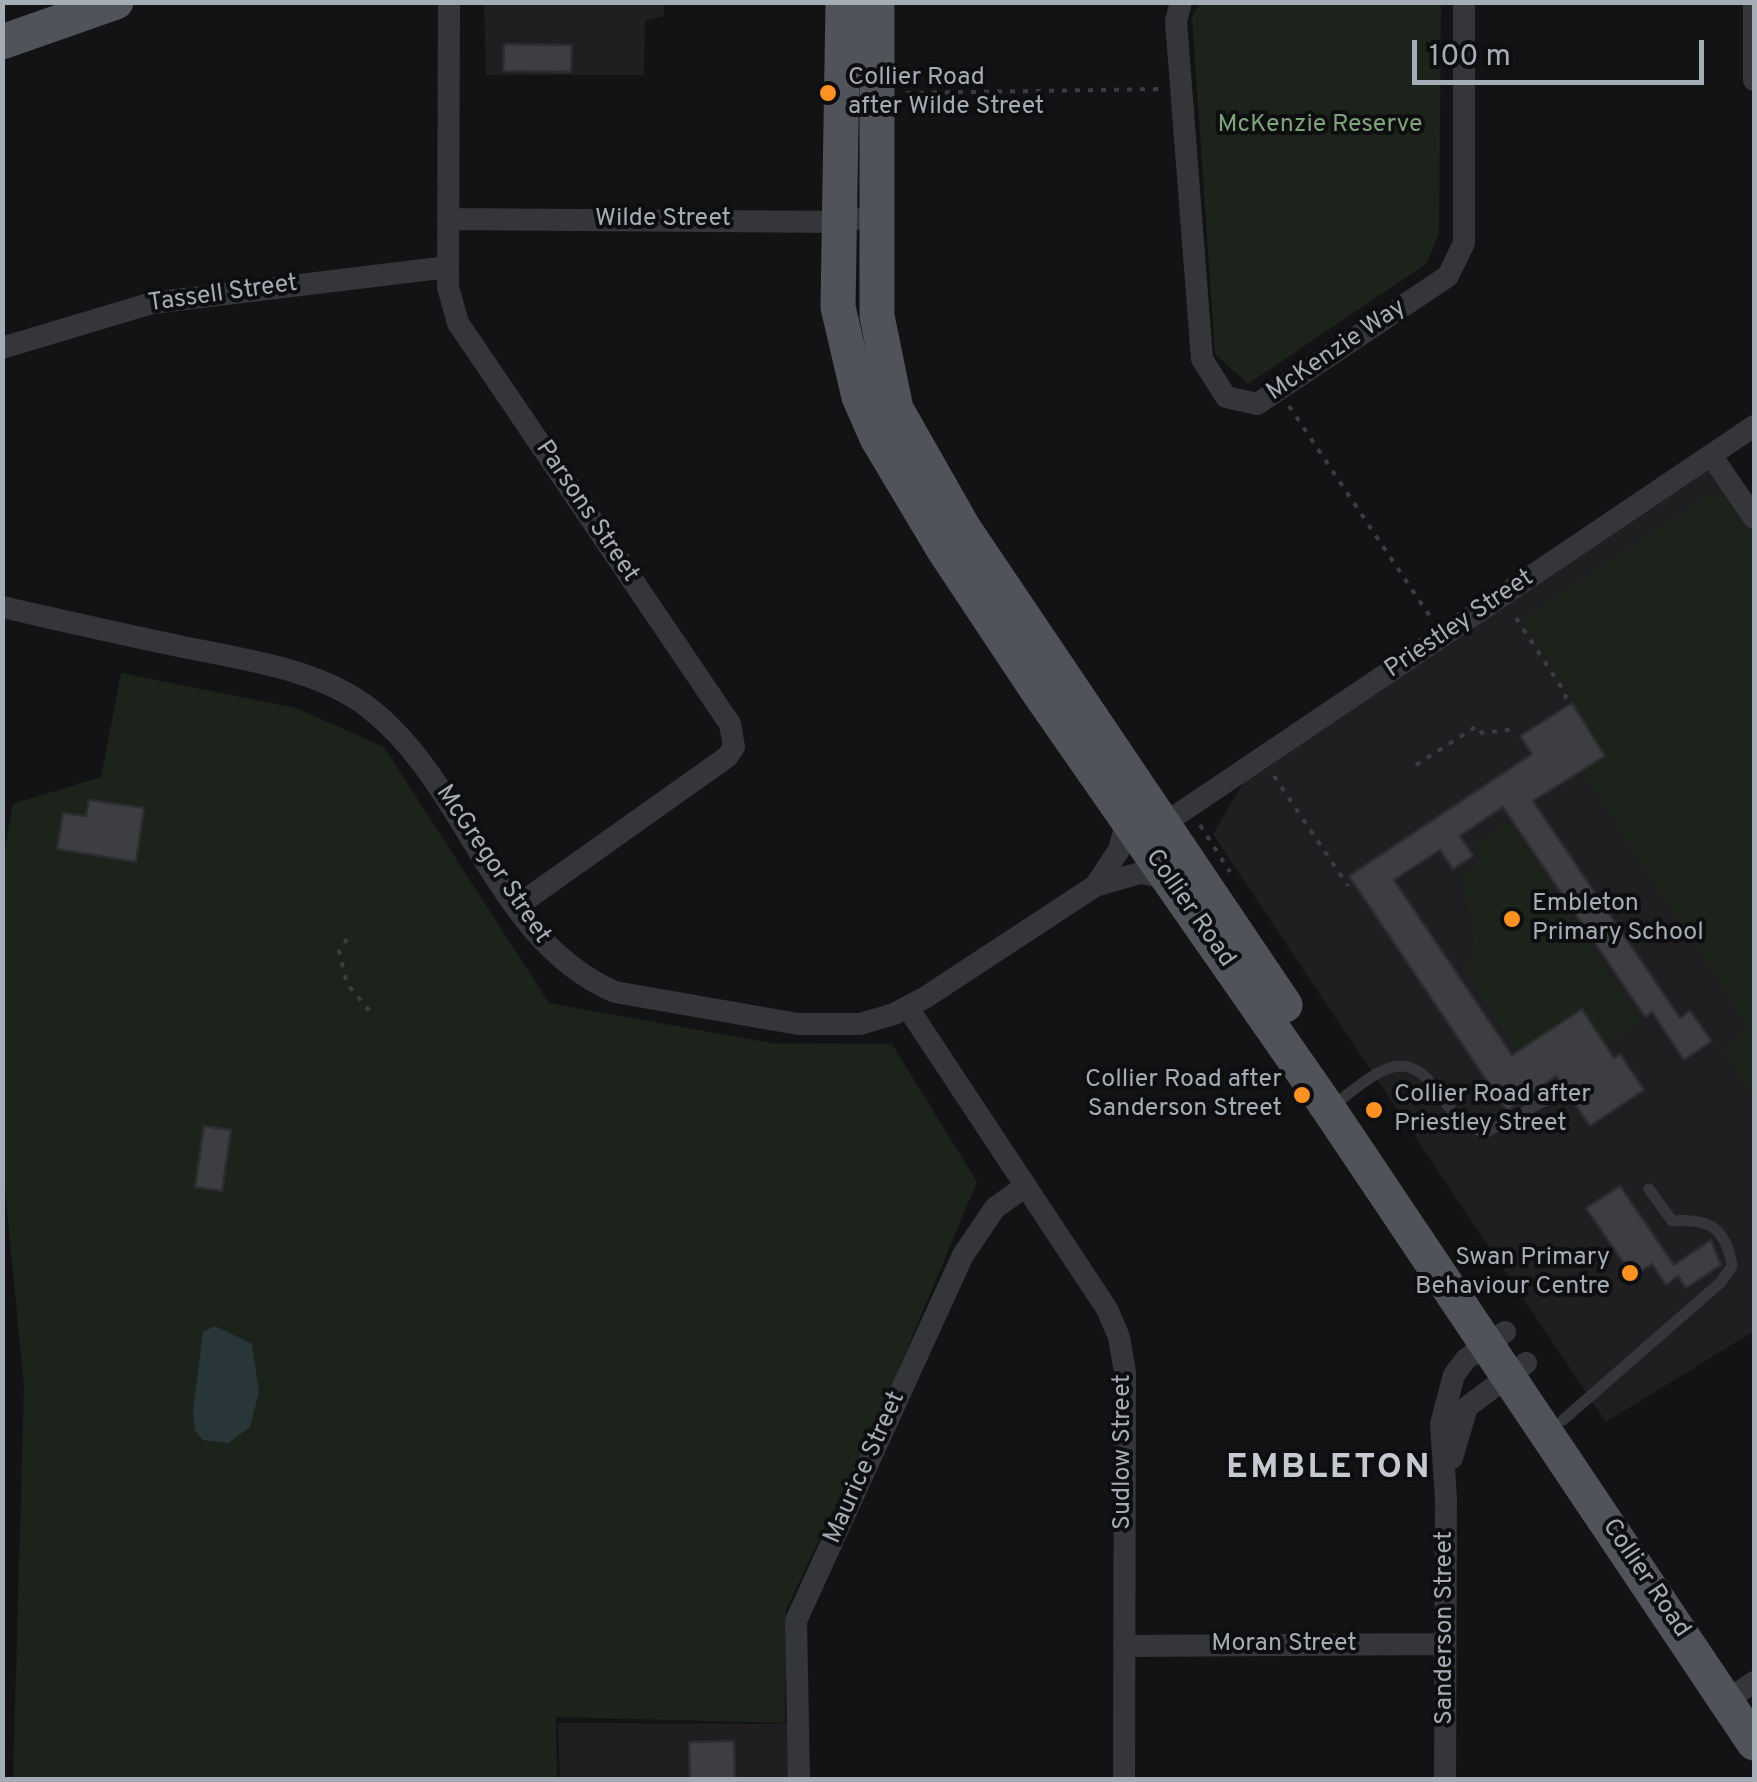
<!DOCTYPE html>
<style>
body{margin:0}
#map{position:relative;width:1757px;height:1782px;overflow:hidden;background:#131315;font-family:Overpass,sans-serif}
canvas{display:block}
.frame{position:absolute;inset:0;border:5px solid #a4acb6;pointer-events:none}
.scale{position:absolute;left:1412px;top:40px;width:292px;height:45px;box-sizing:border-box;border:5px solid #a4acb6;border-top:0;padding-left:12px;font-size:30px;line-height:35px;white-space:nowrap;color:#a4acb6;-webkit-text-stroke:8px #0e0e10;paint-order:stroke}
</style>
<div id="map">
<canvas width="1757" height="1782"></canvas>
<div class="frame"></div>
<div class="scale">100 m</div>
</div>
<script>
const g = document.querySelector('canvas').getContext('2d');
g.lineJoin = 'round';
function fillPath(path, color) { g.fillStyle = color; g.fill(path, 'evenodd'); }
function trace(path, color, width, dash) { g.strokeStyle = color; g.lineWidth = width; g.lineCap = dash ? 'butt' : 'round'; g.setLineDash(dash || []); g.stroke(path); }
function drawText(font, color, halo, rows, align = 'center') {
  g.font = font + ' Overpass,sans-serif'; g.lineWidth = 8; g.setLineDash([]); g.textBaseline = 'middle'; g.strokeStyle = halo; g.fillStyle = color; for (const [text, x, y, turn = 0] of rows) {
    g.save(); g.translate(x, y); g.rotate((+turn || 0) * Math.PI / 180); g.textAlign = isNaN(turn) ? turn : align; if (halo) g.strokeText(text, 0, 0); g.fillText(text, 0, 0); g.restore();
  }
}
const built = new Path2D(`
 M484,3h180v13l-19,5 -1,54h-158z
 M1711,457l43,62v812l-148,91 -393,-588 47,-79z
 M558,1723l243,1 -2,55h-239z`);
const green = new Path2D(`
 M1200,3h241l-2,231 -13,30 -178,120 -33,-30 -23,-337z
 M1711,493l14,4 29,44v557l-33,-51 28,-18 -168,-258 24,-15 -33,-53v-9l-50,-75z
 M121,673l175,35 88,39 165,256 222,40 121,1 85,138 -90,215 -101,213 -1,113 -229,-6 1,62h-544l11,-392 -22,-228v-294l11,-61 88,-27z
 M1508,822l133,200 -35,23 -24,-35 -64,41 -52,-79 9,-40 -14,-56 22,-15 -10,-17z`);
const water = new Path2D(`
 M215,1326l37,18 7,48 -9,35 -22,16 -25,-3 -8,-9 -2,-20 10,-79z`);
const building = new Path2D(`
 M504,44l68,1 -1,27 -68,-1z
 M1572,703l33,53 -72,45 147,217 10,-7 22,30 -28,19 -32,-48 -7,5 -142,-210 -43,29 13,20 -20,13 -13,-19 -46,30 118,175 70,-46 32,49 6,-4 24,36 -54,36 -34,-50 -49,35 -158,-235 183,-122 -12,-18z
 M89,800l55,8 -8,54 -79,-13 6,-36 23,3z
 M204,1126l27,4 -9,61 -27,-4z
 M1620,1186l54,79 37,-25 10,25 -35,23 -8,-12 -12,9 -14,-21 -19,13 -47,-69z
 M734,1741l1,39h-45l-1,-38z`);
const path = new Path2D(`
 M906,93l255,-4
 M1289,406l142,212
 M1516,618l50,76 -2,10
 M1416,765l61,-39 5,7 26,-3 6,8
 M1274,776l74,110
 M1200,825l30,47
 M347,939l-8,12 8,33 26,31`);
const service = new Path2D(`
 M1332,1106c18,-12 45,-39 68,-40 30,-1 43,42 63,56 6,5 15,8 22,11l61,-33
 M1563,1420l158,-138 11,-16c-6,-37 -21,-48 -60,-45l-23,-32`);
const minor = new Path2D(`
 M449,2l-1,285 10,36 272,401 4,23 -7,10 -210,149
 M1181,2l-5,19 26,338 24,38 31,7 191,-128 16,-33v-241
 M1754,2v78
 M449,219l393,3 34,-7
 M2,348l150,-45 296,-36
 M1711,455l43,63
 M2,607c58,13 115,26 172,38 64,14 142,22 195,63 100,78 125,232 246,284l183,32h62l34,-10 32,-17 169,-111 45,-13 27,5
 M1165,823l589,-397
 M1095,886l24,-36 8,-30
 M908,1008l199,301 12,28 6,35 -1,408
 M1452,1458l15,-51 59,-44
 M1124,1646l321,-2
 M1726,1701l28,-19
 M799,1780l-3,-159 167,-366 32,-47 29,-21
 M1445,1780l1,-281 -5,-75 13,-49 12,-16 39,-27`);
const primary = new Path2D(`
 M843,2l-5,305 21,90 18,41 67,112 93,140 291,418 426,635
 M877,2v314l19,93 67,118 322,478
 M2,42l114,-40`);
const markers = [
 [828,93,10,"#fe9122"],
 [1512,919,10,"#fe9122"],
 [1302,1095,10,"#fe9122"],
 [1374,1110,10,"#fe9122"],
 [1630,1273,10,"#fe9122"]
];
const poiNames = [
 ["Collier Road",848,79],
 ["after Wilde Street",848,108],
 ["Embleton",1532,905],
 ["Primary School",1532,934],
 ["Collier Road after",1282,1081,"right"],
 ["Sanderson Street",1282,1110,"right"],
 ["Collier Road after",1394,1096],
 ["Priestley Street",1394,1125],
 ["Swan Primary",1610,1259,"right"],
 ["Behaviour Centre",1610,1288,"right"]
];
const parkNames = [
 ["McKenzie Reserve",1320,126]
];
const streetNames = [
 ["Wilde Street",663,220],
 ["Tassell Street",223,295,-8],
 ["McKenzie Way",1337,351,-34],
 ["Parsons Street",586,512,56],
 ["Priestley Street",1460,625,-34],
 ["McGregor Street",492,865,56],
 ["Collier Road",1189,909,55],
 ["Sudlow Street",1124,1452,-90],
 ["Maurice Street",866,1468,-66],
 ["Collier Road",1645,1579,56],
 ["Sanderson Street",1446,1628,-90],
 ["Moran Street",1284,1645]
];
const districtNames = [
 ["EMBLETON",1329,1470]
];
fillPath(built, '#1f1f22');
fillPath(green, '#1b231b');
fillPath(water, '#283539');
fillPath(building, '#3d3e42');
trace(building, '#2d2d31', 2.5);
trace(path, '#3a3d41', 4, [5, 8]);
trace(service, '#34363a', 11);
trace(minor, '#34363a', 22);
trace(primary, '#505359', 35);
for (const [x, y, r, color] of markers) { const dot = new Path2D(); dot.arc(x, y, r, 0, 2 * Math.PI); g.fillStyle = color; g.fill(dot); trace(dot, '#0e0e10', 4); }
drawText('25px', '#a4acb6', '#0e0e10', poiNames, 'left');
drawText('25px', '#7da379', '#0e0e10', parkNames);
drawText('25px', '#a4acb6', '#0e0e10', streetNames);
g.letterSpacing = '2.5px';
drawText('bold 35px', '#c5cad2', '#0e0e10', districtNames);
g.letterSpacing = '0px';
</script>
